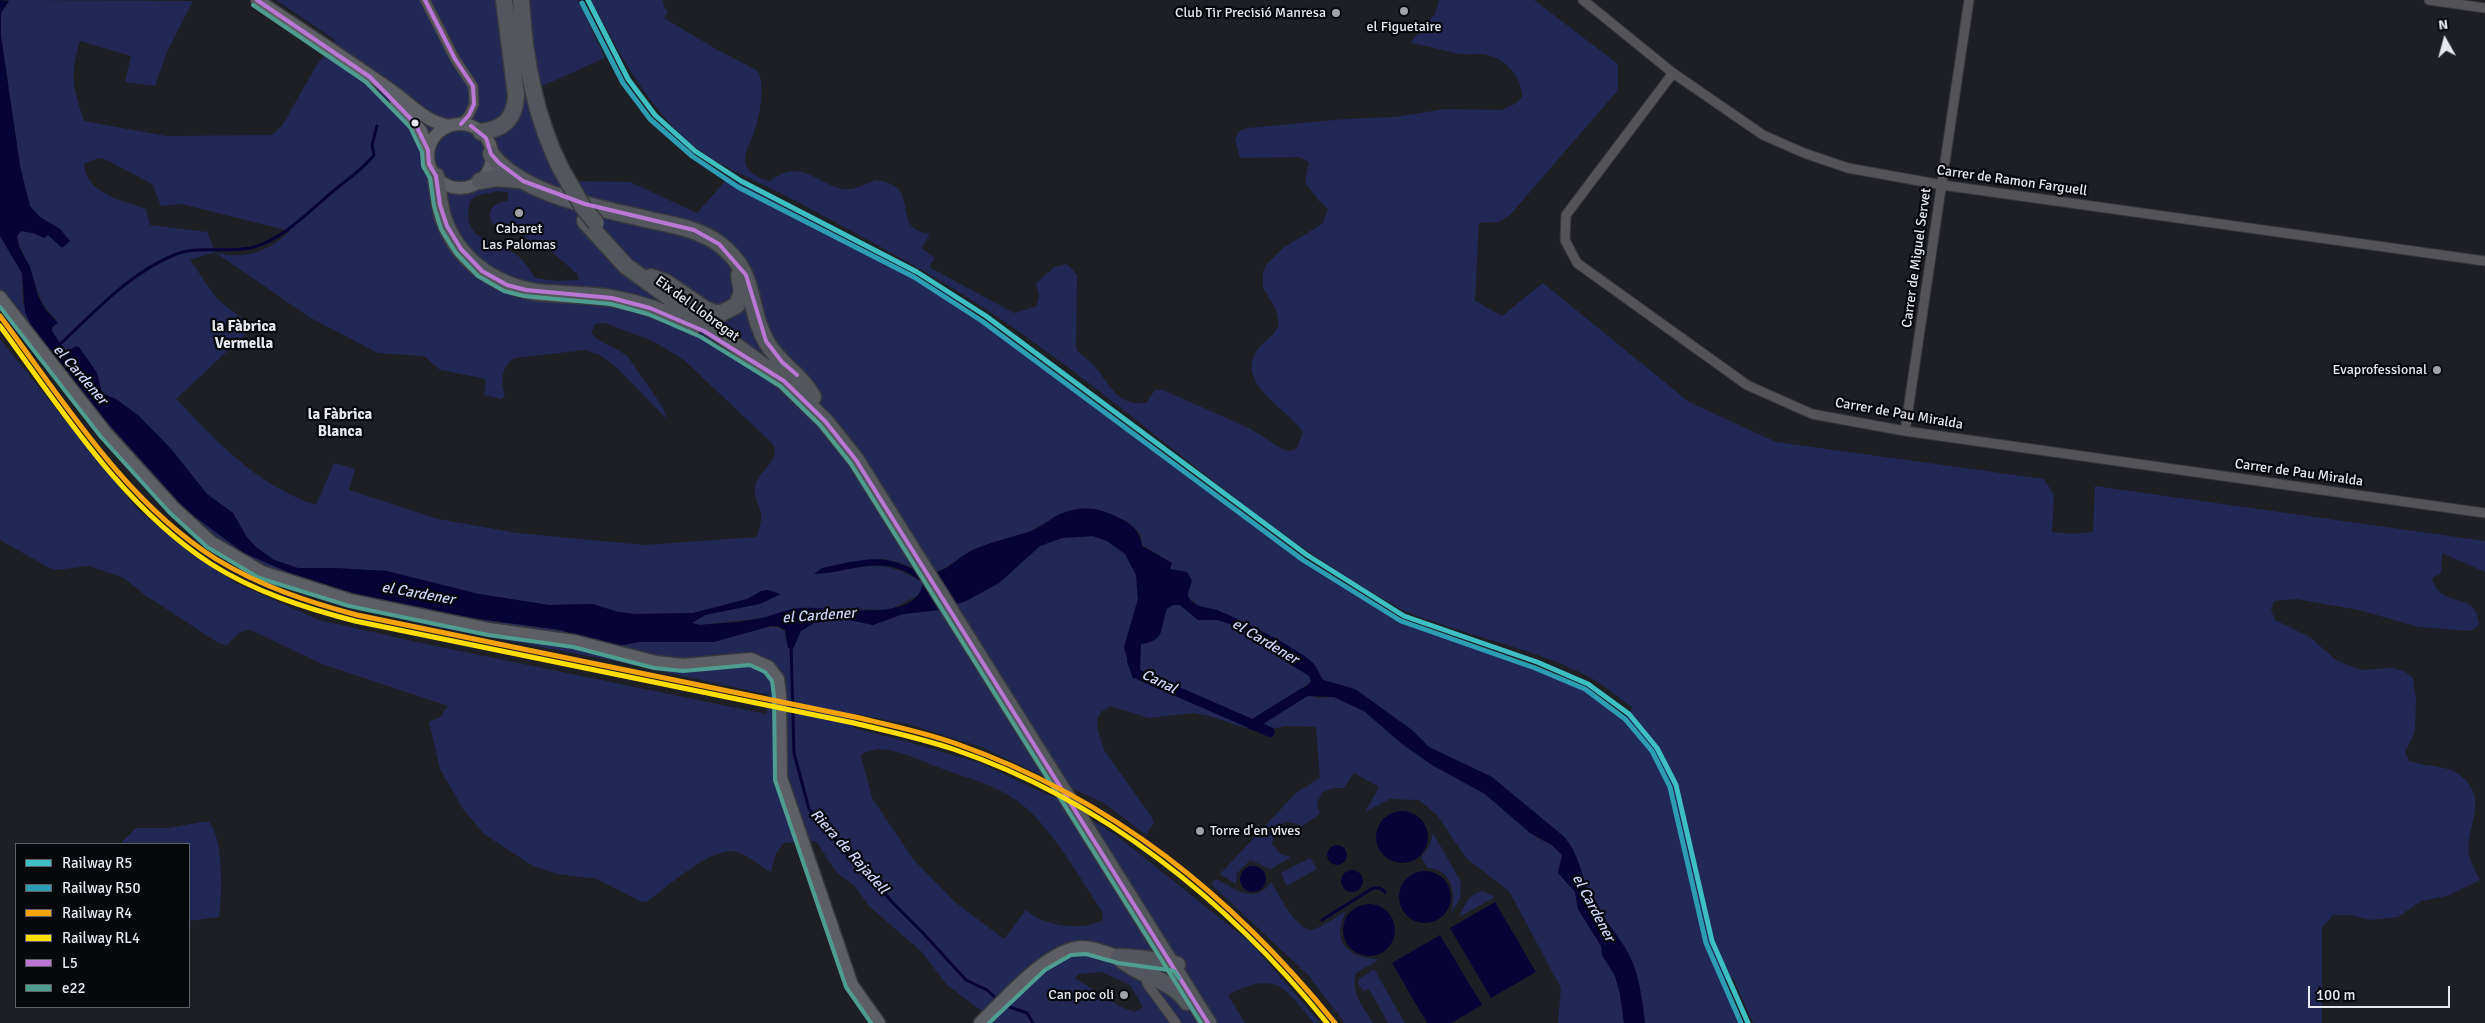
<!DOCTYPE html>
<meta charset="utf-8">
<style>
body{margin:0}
#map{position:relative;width:2485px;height:1023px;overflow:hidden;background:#1e1f24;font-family:Signika,sans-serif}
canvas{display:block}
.legend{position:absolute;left:15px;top:843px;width:175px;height:165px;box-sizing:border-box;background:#07080c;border:1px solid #616267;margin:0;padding:6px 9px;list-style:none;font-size:15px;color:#e7e8ef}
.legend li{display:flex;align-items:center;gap:10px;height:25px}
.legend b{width:25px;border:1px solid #616267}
.north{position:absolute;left:2420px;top:15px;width:50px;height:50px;-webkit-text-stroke:4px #07080c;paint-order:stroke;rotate:353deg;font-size:14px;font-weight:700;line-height:20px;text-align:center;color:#e7e8ef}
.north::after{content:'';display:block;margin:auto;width:18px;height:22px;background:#e7e8ef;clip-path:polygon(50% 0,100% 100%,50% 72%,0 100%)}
.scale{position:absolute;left:2308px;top:986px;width:142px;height:22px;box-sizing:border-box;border:2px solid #e7e8ef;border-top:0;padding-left:6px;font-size:15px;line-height:18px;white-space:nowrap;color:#e7e8ef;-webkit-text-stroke:4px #07080c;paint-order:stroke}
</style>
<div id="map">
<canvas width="2485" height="1023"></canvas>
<ul class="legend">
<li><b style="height:6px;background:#3dbfc3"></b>Railway R5</li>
<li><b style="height:6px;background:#2d9db3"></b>Railway R50</li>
<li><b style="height:6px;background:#f6a30d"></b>Railway R4</li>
<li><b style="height:6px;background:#ffde03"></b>Railway RL4</li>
<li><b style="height:6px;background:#ba77d6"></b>L5</li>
<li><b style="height:6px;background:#4d9e90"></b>e22</li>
</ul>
<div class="north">N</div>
<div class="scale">100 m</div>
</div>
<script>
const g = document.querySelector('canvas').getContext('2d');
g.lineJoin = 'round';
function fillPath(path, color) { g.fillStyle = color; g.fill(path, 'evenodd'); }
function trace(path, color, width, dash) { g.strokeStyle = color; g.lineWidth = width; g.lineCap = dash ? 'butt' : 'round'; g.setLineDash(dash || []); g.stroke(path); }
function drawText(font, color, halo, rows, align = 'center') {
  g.font = font + ' Signika,sans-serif'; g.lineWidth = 4.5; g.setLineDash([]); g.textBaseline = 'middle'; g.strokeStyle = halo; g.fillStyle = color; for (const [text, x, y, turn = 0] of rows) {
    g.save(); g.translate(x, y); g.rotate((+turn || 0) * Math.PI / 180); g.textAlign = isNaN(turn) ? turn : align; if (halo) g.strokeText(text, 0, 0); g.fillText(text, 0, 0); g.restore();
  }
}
const green = new Path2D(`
 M9,0l184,1 -26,51 -12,34 -30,-4 6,-26 -51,-15c-11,37 -7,44 4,80l82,15 106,-1 10,-9 33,-58 20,-28 -59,-40h302l27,58 -65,29 8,37 28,57 54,1 67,31 31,-35 168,87 52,30 398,294 69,39 121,40 49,22 37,30 11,-12c-14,-10 -28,-22 -42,-30 -43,-23 -93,-35 -139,-50 -20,-7 -42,-13 -60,-24 -140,-79 -257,-194 -390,-284 -66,-45 -136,-81 -206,-119 -32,-17 -67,-30 -97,-51 -49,-37 -80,-97 -108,-150h72v5l5,6 -4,7 52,31 42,22c7,14 2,44 -3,58 -2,10 -10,20 -10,30 -1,11 15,21 25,22 5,-3 11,-8 17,-9 20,-5 37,13 55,17 11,2 24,-5 34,-9 7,1 17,3 22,9 14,14 -1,41 32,45l-9,14 14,10 -6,9 85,46 23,-7 2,-11 -3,-12 19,-16 12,-3 10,11 -1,74c3,4 7,7 11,10 22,18 25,48 59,44l9,-13h8l88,39 31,20 8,2 7,-3 6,-16c-13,-21 -65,-47 -48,-78 6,-13 18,-14 24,-30l-3,-15 -13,-21v-16l3,-7 17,-17 39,-24 6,-15 -9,-8 -14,-19 4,-20 -11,-5 -58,1 -5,-18 4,-9 9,-3 97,-9 50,-2 50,-8 57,1 15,-7 5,-6c0,-19 -15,-38 -35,-42 -9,-2 -18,0 -27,-1 -17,-3 -33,-9 -50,-11l25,-29 4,-14h95l84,64v26l-108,125 -11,7 -20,1 -4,78 27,15 41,-33 146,119 87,40 268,37 10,16 -2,37 20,2 21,-2 2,-46 390,55v31l-43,-19 -1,20 -9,5c9,34 45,10 47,47l-9,6 -51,-4 -60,-17 -63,-11 -22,2 -3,9 4,10 36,18 25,22 24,10 33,-2 11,3 9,7 3,21 -1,33 -10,20 4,9c14,5 28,4 42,9 7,3 13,8 18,14 16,23 -4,45 0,71 2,8 7,17 11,25l-33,16 -26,5 -23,16 -29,3 -18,-5h-18l-11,13v95h-569l-20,-45 -11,3 18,42h-95c-3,-25 -6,-52 -19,-74 -11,-18 -25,-33 -35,-52 -11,-21 -10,-43 -29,-62l-70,-58 -63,-30 -17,-17 -57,-41 -32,-9 -10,-17 -25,-17 -41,-22 -29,-13 -19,-5 -11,-9v-5l3,-8 -21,-15 2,-6 -30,-18 -1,-9 -4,-6 -11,-9 -46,-13 -23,8 -26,15 -59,19 -27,18 -9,4h-14l-21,-9 -17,-4 -62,9 -7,6c31,-1 56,-16 88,-2 7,4 14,6 20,11l-1,7 -5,6 -28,14 -46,-1 -143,16 -8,-2 13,-8 62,-14 1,-11 -21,9 -54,14 -58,1 -17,-2 -25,-8 -44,1 -70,-11 -92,-23 -52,-3h-37l-24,-8 -18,-13 -10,-11 -13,-23 -26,-19 -35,-44 -33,-34 -23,-17 -14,-6 -5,-20 -18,-26 -13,5 -14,-21 4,-12c-17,-14 -19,-31 -26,-51 -4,-11 -12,-20 -13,-32l4,-5c10,1 17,5 27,4l9,7 13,-1 -10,-12 -20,-12 -10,-11 -10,-40 -19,-131v-22zM98,158l9,2 45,24 9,22 21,-2 108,27c-20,20 -47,30 -75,21l-8,-20 -57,-7 -4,-16c-25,-9 -60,-15 -62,-45zM498,191l10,1v9c-14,1 -24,10 -14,24l13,6 10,1 19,13 5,-3 36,32 2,6 -23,1 -21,-3c-5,-8 -10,-16 -17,-22 -24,-18 -58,-13 -48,-55l6,-5zM215,252l94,65 69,36 46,3 16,14 42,8 4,2 -2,15 17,4 4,-3c-4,-14 -4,-31 10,-38l70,-8 15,5 15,11 52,53 -5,-13 -34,-49c-11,-10 -28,-13 -37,-24l4,-9 10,-1 48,18 31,19 90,85c5,18 -15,25 -19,41 -2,9 4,18 6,27 1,8 -2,16 -4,24l-112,8 -128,-12 -79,-14 -89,-29 6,-21 -21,-6 -18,42c-58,-19 -99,-63 -140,-106l77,-72 -36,-28 -27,-39z
 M0,236l22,37 1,31 76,109 87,97 58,43 190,60 127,17 64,15 14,-3c34,-3 68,-3 102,-8 16,-2 29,-13 44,-3l1,10 6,8 9,-18 13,-8 30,-4 29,6 30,-11 36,-4 27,-9 33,-18 41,-37 22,-8 31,-2 14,5 18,13 11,21 2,24 -14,48 9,32 7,-11 1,-24c25,-4 18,-15 26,-36l6,-3h7l18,15h19l23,7 26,17 16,15 27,17 2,5 -7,6 12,11 18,-1 34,16 64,52 53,29 52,44 15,7 10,10 -4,18 17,19 3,17 23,37 1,9 13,21 5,18 4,29h-66l3,-35 -52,-97 -43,-33 -29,-43 -18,-15 -29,-1 -25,13 14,-25 -25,-14 -10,15h-12l-10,5 -5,10 3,11 -18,12c-20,-9 -27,-2 -30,18l9,10 10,3 -20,12 -21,-9 -13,13 -1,11 -16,-10 77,-82 23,-14 -4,-51 -31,-1 -26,6 -50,-16 -16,-3 -44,5 -39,-12 -9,6 -4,7 1,12 6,19 47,66 3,7 -8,12 -43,-33 -52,-22 -67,-32 -72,-23 -56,-11 -3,14 52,13 72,21 89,41 51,33 134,107 69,80h-6c-30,-37 -39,-53 -86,-28l17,28h-263v-12l-35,-26 -26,-34 -52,-45 -15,-21 -18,-13 -20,-31 -32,2 -8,10 -5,19c-11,-6 -22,-16 -34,-20 -24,-7 -69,34 -89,49l-6,1 -45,-23 -39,-5 -25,-8 -49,-32 -21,-25 -23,-40 -11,-47 11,-5 8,-11 -126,-42 -69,-33c-12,-2 -18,4 -25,14l-8,-1 -75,-49 -21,-17 -35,-12 -34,4 -7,-3 -48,-27v-201l137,170 53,44 48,31 81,36 102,23 345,71 4,-19 -156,-34 -183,-35 -110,-28 -50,-17 -72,-40 -54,-53 -145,-181zM878,749c23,1 44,12 65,20 24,9 52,16 73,31 35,25 62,76 86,111l1,9c-21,12 -60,6 -77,-10l-22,29 -48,-36 -43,-44 -41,-61 -11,-42 4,-4zM1102,972l28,13 13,22 -9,5 -15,-6 -44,-28 4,-4z
 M203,822h6c15,17 13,73 10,95l-30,4v-77h-69l16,-16h32z
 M1433,833l28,49 -1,17 -9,14c6,-19 1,-44 -23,-45l-7,-11 9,-12z
 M1310,858l7,11 -30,17 -6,-13z
 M1216,879c20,10 39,27 55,3 8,12 27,53 43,47 11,-3 22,-12 32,-18 -16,31 3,48 34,48l-24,14c-6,19 7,34 17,50h-28l-37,-48 -97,-91z
 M1483,891l12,6 -36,20c6,-12 9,-23 24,-26z
 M1374,969l31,54h-17l-19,-34 -6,2 -5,-8 1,-4z`);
const water = new Path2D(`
 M0,0l9,1 -8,12v23l19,130 10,40 10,11 20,12 10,12 -8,7 -14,-13 -4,3 -11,-5 -12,-2 -4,5 2,11 11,20 8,29 7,13 13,14 -6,4v4l14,21 10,-6 3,1 18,26 5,20 14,6 23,17 33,34 35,44 26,19 13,23 10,11 18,13 24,8h37l52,3 92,23 70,11 44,-1 25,8 17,2 58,-1 54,-14 14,-8 7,-1 13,4 -21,10 -55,11 -13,8 8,2c19,-2 38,-2 57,-6 15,-3 28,-10 44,-11 29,-2 116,17 122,-25 -38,-32 -69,-11 -109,-9l8,-6c20,-4 43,-11 64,-8 17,2 33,16 51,12 13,-4 21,-14 32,-20 19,-10 42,-14 62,-21 8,-3 16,-9 23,-14 23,-12 43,-11 65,1 13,6 21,13 23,28l30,17 -2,6 17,3 5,8c-1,6 -6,13 -3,18 6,10 19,9 28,12 22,9 81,38 96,53 4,5 7,12 10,17l32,9 57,41 17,17 63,30 70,58c19,19 18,41 29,62 10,19 24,34 35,52 13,22 16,49 19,74h-21l-4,-29 -5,-18 -13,-21 -1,-9 -23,-37 -3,-17 -17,-19 4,-18 -10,-10 -22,-12 -45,-39 -53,-29 -30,-21 -38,-33 -30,-14 -27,-1 -4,-5 8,-10 -2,-5 -27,-17 -16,-15 -26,-17 -23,-7h-19l-18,-15h-7l-6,4c-8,20 0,31 -26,35l-1,24 -7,11 -9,-32 14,-48 -2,-24 -11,-21 -18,-13 -14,-5 -31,2 -22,8 -41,37 -33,18 -27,9 -36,4 -30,11 -29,-6 -30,4 -13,8 -8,18 -5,-1 -3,-18 -7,-4h-7l-57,16h-75l-22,4 -25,-4 -31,-12 -127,-17 -114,-27 -76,-33 -58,-43 -87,-97 -62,-75 -12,-26 -3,-39 -22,-37z
 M1376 837a26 26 0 1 1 52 0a26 26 0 1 1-52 0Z
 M1327 855a10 10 0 1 1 20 0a10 10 0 1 1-20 0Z
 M1240 879a13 13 0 1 1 26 0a13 13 0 1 1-26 0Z
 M1341 881a11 11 0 1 1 22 0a11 11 0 1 1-22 0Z
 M1399 897a26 26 0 1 1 52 0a26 26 0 1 1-52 0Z
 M1495,902l41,70 -45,26 -41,-70z
 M1343 930a26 26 0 1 1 52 0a26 26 0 1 1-52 0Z
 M1440,935l42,70 -31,18h-24l-35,-60z`);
const stream = new Path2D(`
 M58,346c36,-33 70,-72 116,-91 24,-10 51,-2 76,-7 34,-8 61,-39 87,-60 14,-11 26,-19 37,-33l-2,-10 5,-19
 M791,644l3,109 15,56 45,53 18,15 19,24 32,32 43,47 21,10 12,11
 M1322,920l51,-32h7l5,4
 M1004,1005l23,8 6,10`);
const canal = new Path2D(`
 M1132,661l5,13 133,58
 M1252,725l51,-32 12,-5`);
const street = new Path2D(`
 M425,0l30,59 18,27 1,18 -5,11 -8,9
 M1583,0l90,73 90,62 41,18 44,15 94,17 543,76
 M2429,0l56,8
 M1673,73l-107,142 -1,25 12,23 170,122 65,29 93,17 580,82
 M1905,431l64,-431
 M1143,974l5,11 28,38`);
const secondary = new Path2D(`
 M257,0c44,29 88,58 131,88 20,13 36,34 61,38
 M396,103l25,28 7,19
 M428 156a32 32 0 1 1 64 0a32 32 0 1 1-64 0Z
 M0,297l106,136 68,75 37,34 51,30 88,28 139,29 85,12 82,21 27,3 68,-6 18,8 9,12 2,17 1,82 71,207 27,38
 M980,1023c24,-23 68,-75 102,-76 13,0 25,6 37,10`);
const highway = new Path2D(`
 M521,0c3,57 14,117 40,169
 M481,132c23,-3 34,-13 35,-37l-12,-95
 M491,154c32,42 110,54 159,66 23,5 48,9 68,23 41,30 28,64 49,100 12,21 35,33 46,54
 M436,176c2,14 3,28 7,41 14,42 50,68 93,75 25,3 51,2 75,6 29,5 57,15 83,28
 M480,181l17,-3 21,2
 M585,221l41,45 158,115 41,40 31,39 352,563
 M651,277l16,6 38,26 9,4h8l15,-8 5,-13 -3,-17
 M1119,957c11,-1 47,5 58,8
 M1121,959c20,18 51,20 66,43`);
const highwayBridge = new Path2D(`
 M561,169l22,38 13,16`);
const bus1 = new Path2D(`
 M257,0l113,77 45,46 13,27 1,14 7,12 4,29 7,21 14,23 21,22 25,14 19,5 86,8 38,10 54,23 80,50 41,40 31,39 352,563
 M425,0l30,59 18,27 1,18 -5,11 -8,9
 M471,126l15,12 5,16 8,9 24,18 62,23 109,26 25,14 27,31 20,66 16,21 15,13`);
const bus2 = new Path2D(`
 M253,5l113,77 44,45 12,25 1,14 7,12 4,28 7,23 15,24 22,23 26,15 20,5 87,8 37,10 53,23 79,49 40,39 31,39 350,559
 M0,307l101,130 68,75 38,35 52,31 90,28 139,29 85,12 81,21 29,3 67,-6 15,7 7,9 2,15 1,84 71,207 25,36
 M989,1023l56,-53 26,-15 15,-1 32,9 51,7 5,1 5,7`);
const rail1 = new Path2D(`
 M588,0l40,79 27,36 40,36 46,30 176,91 69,44 321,239 97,61 133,46 51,22 41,30 28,34 19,37 36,156 36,82`);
const rail2 = new Path2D(`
 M582,3l41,80 27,36 42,37 46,31 176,90 68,44 321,239 98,61 134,47 50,21 40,30 27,32 18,36 36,156 35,80`);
const rail3 = new Path2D(`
 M0,316c62,83 126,187 216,243 44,27 92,43 141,56l498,102c34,8 69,15 102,27 156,55 275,152 378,279`);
const rail4 = new Path2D(`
 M0,326c62,84 122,180 211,238 44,28 94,44 144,57l499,102c33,8 66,15 99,26 150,51 275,152 374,274`);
const markers = [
 [1404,11,5,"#a1a2a8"],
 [1336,13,5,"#a1a2a8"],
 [415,123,4.5,"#e7e8ef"],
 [519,213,5,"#a1a2a8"],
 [2437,370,5,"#a1a2a8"],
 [1200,831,5,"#a1a2a8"],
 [1124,995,5,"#a1a2a8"]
];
const poiNames = [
 ["Club Tir Precisió Manresa",1326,13],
 ["el Figuetaire",1404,27,"center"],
 ["Cabaret",519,229,"center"],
 ["Las Palomas",519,245,"center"],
 ["Evaprofessional",2427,370],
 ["Torre d'en vives",1210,831,"left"],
 ["Can poc oli",1114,995]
];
const streetNames = [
 ["Carrer de Ramon Farguell",2012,181,8],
 ["Carrer de Miguel Servet",1917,258,-82],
 ["Eix del Llobregat",697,309,36],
 ["Carrer de Pau Miralda",1899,414,10],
 ["Carrer de Pau Miralda",2299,473,8]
];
const neighbourhoodNames = [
 ["la Fàbrica",244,327],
 ["Vermella",244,344],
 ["la Fàbrica",340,415],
 ["Blanca",340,432]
];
const waterNames = [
 ["el Cardener",80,375,49],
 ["el Cardener",418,594,10],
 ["el Cardener",819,616,-4],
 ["el Cardener",1265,642,31],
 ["Canal",1159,682,26],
 ["Riera de Rajadell",849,852,48],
 ["el Cardener",1593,908,62]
];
fillPath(green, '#212856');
fillPath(water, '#080337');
trace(stream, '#080337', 3);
trace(canal, '#080337', 10);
trace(street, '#38393e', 11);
trace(secondary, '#38393e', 15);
trace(highway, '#38393e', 19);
trace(street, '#545458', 9);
trace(secondary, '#5e5f65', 12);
trace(highway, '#54565e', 16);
trace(highwayBridge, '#38393e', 19, []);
trace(highwayBridge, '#54565e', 16);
trace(bus1, '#ba77d6', 4);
trace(bus2, '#4d9e90', 4);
trace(rail1, '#3dbfc3', 5);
trace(rail2, '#2d9db3', 5);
trace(rail3, '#f6a30d', 5);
trace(rail4, '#ffde03', 5);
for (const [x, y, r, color] of markers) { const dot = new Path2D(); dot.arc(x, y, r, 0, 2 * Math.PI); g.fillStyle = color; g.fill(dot); trace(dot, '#07080c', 2); }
drawText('14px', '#e7e8ef', '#07080c', poiNames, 'right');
drawText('14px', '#e7e8ef', '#07080c', streetNames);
drawText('bold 15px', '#e7e8ef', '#07080c', neighbourhoodNames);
drawText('italic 15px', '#ccd6fd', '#07080c', waterNames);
</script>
